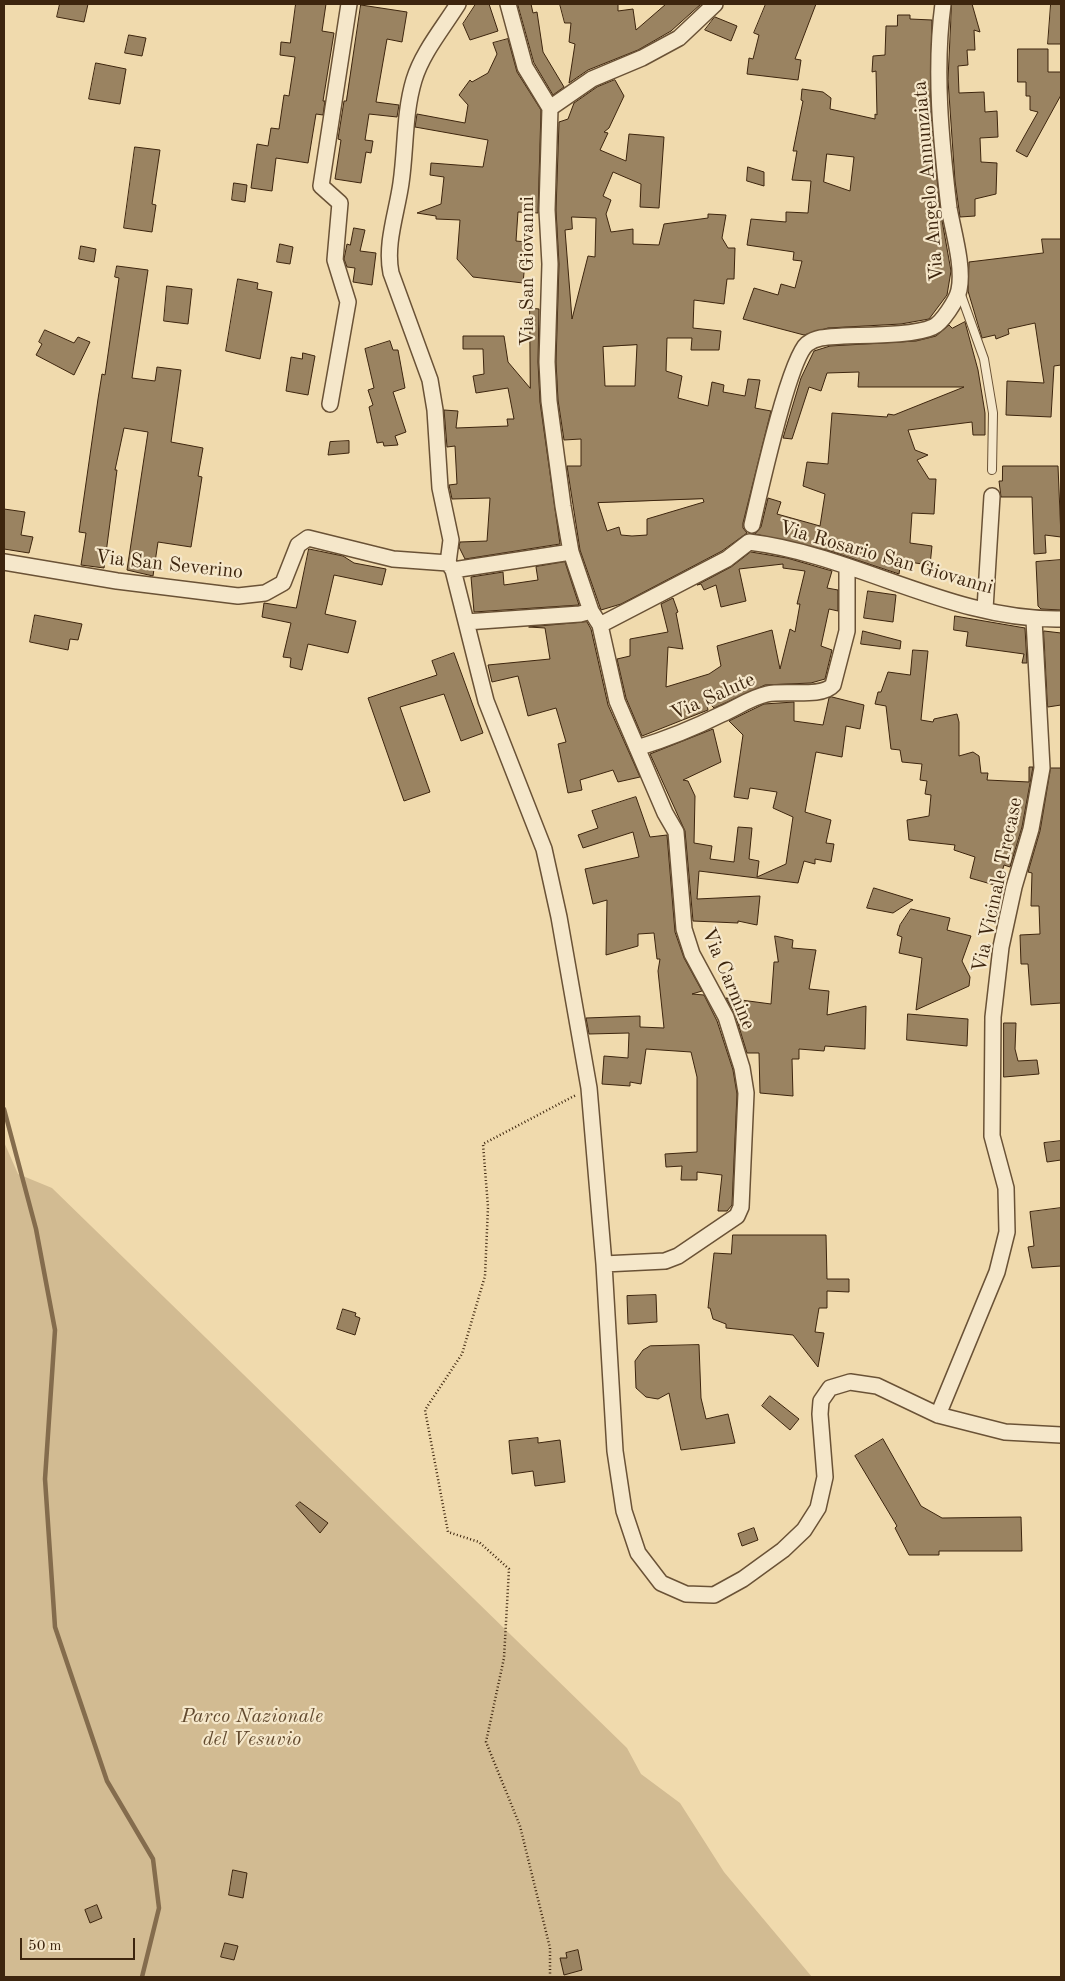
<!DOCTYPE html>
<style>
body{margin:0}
#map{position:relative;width:1065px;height:1981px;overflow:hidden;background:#f0daad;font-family:"Old Standard TT",serif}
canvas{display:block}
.frame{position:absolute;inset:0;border:5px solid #3d250e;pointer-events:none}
.scale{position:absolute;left:20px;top:1938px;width:115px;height:22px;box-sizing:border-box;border:2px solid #3d250e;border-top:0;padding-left:6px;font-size:15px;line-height:18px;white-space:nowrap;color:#3d250e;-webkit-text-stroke:4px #f5e7ca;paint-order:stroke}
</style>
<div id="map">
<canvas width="1065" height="1981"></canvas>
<div class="frame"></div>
<div class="scale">50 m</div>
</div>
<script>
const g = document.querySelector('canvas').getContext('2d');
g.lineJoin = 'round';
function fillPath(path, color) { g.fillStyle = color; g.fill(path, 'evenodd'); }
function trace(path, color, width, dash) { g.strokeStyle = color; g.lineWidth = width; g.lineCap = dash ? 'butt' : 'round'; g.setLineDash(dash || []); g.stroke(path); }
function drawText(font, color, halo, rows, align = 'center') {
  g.font = font + ' "Old Standard TT",serif'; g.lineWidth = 4.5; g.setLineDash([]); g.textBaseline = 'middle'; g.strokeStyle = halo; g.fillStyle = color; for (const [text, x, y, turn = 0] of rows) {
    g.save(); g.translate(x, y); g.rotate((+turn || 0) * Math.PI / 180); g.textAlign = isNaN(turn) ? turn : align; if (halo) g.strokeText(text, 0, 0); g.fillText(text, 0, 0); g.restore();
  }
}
const green = new Path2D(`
 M4,1142l14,32 34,14 575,560 14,26 39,29 44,69 88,105h-808z`);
const stream = new Path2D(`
 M4,1109l32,120 19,101 -10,149 10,148 52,154 46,78 6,49 -17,69`);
const building = new Path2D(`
 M60,4h28l-4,18 -27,-5z
 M296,4h30l-4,27 12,2 -11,68h2l-2,14 -7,-1 -8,49 -32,-5 -4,33 -21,-3 6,-44 11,2 3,-18 8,1 5,-34 5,1 6,-39 -15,-2 1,-13 9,1z
 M476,4h13l9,27 -28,9 -7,-16z
 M518,4h13l2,9 4,-1 6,40 21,35 -11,8 -19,-32z
 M560,4h58v7l15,-2 3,21 30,-26h35l-30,27 -33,19 -50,20 -19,13 6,-39 -6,-2 2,-19h-6z
 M766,4h50l-21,55 6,1 -3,20 -51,-6 2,-16 4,1 6,-24 -5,-2z
 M952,4h20l8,28 -6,-2 1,20h-8l1,15 -10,1 1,27 25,-1 1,20 12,-1 1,26 -18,1 1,24 16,1 -1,31 -21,5v17l-15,1 -5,-36 -7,-101z
 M1051,4h10v40h-13z
 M361,5l46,7 -5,30 -15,-3 -11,63 23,3 -2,12 -28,-3 -4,26 8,1 -2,12 -5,-1 -5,31 -26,-4 6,-39 -3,-1 6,-38h2z
 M898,15h12v4l22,1 -2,86 10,103 11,62 -4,24 -18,24 -28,5 -73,4 -24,7 -61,-16 11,-31 24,7 3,-11 14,4 7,-27 -9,-1 1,-8 -47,-7 4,-26 35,3v-10l22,1 3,-32 -19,-1 5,-29h-4l10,-50 -2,-1 1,-11 21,3 8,6 -1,11 45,10v-5l2,1 -1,-44 -4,1 1,-16 12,-1 1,-29h11zM827,154l27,3 -4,34 -26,-9z
 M715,17l22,9 -6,15 -26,-11z
 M129,35l17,3 -4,18 -17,-3z
 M508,39l9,33 24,38 -3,103 -20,-1 -2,29 11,1 -4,41 -50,-6 -16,-18 3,-39 -24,-1v-3l-19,-3 24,-9 3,-27 -14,-2 1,-12 52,4 5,-27 -73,-13 2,-13 48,9 3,-18 -9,-10 11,-15 2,2 16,-9 9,-19 -4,-11z
 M1018,49h30v23h13v23l-34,62 -11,-6 22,-39 -8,-2v-14h-4v-14h-8z
 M96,63l30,6 -6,35 -31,-5z
 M615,80l9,16 -15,32 -5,4 4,1 -8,17 26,11 3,-27 35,3 -5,71 -19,-1 1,-23 -28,-12 -10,24 8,4 -5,14 5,18 22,-3v15l26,1 5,-21 44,-6v-4l18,1 -4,23 6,10h7l-1,31h-7l-3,25 -30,-4 -1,28 28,3 -2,19h-28l1,-12h-25l-1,33 16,5 -4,22 30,8 4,-24 12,3 -1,7 22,4 3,-17 12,1 -5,28 16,3 -28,112v5l4,5 -25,18 -101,53 -20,6 -21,-60 -13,-84h14v-27l-17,1 -6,-40 -2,-38 3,-98 -3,-54 3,-88 9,-3 6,-16 23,-16zM572,217l24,1 -1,39 -7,-1 -16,63 -7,-89 7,-1zM637,345l-2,41h-30l-2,-39zM703,499l1,3 -57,17v16l-15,1 -11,-1 -2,-8 -12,4 -9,-28z
 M135,147l25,3 -8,54 4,1 -4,27 -28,-4z
 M748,167l16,5v14l-17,-5z
 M234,183l13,2 -2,17 -13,-2z
 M354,228l11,2 -5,21 16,2 -4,32 -19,-3 2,-14 -8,-1 -3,-8 3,-15 3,1z
 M1042,239h19v126l-7,1 -3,51 -45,-2 1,-34 37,2 -9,-60 -27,6 1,5 -13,5 -1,-4 -13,3 -14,-47 1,-29 74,-9z
 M280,244l13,3 -3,17 -13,-2z
 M81,246l15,3 -2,13 -15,-3z
 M117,266l31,4 -16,108 23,3 2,-14 24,3 -10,72 32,6 -5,28 4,1 -11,70 -33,-5 -5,34 -26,-6 21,-138 -24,-4 -9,42h2l-13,98 -23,-3 5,-32 -7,-1 19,-133 4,-25 3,1 14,-97 -4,-1z
 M238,279l20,4 -1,6 15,3 -12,67 -34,-8z
 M167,286l25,3 -4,35 -24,-3z
 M530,308l9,1 -1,53 2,40 20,142 -95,15 -6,-12 1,-5 27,-1 3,-43 -38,1 -3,-14 8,-1 -2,-38 -8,1 -3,-37 14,1 -2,17 52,-2 -1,-7h7l-6,-31 -32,5 -3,-17 11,-2 -1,-25h-20v-13h41l4,26 22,26z
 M965,322l13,48 7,43v22h-12l-1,-13 -64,8 7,20 13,5 -11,5 12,19h7l-2,35 -22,-1 -2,30 22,3 -2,19 -29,-4 -2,13 -69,-23 -75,-17 6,-7 7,-29 13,4 -4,12 43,12 5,-32 -22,-8 4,-24 21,2 4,-51 55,4 1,-3 6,1 70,-28h-106l1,-15 -32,1 -6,18 -12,-4 -17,52 -9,-1 18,-60 13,-27 16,-5 86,-5 20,-5 13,-11 3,3z
 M45,330l29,13 4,-6 12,5 -16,33 -38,-20 6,-11 -3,-2z
 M390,341l3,9h5l7,38 -12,4 13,40 -11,4 3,9 -14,1 -1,-4 -6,1 -8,-36 4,-2 -5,-15 6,-2 -9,-39z
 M303,353l12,3 -7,39 -22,-4 5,-34 11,2z
 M349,441v12l-21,2 2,-13z
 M1003,466h55l3,71 -16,-2 1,18 -12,1 -2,-57h-31l-2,-16h3z
 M4,509l21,3 -4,23 12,2 -4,16 -25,-4z
 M309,549l34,7 11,7 32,6 -4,16 -48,-10 -9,39 31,7 -8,32 -40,-9 -6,26 -12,-3 1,-9 -8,-1 8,-34 -29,-6 2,-14 32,5z
 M751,552l36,6 45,13 -5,17 11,2v21l-9,-2 -8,37 11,4 -7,29 -14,4 -46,2 -51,23 -8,-8 2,10 -66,26 -16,-38 -9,-39 13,-3v-17l38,-7 -7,-28 12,-6 5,14 -2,1 7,36 -15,-2 -2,40 43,-13 12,-8 -4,-20 55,-16 8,39 10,-40 5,3 5,-28h-3l8,-33 -22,-3v-4l-44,5 7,32 -25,6 -5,-22 -12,5 -3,-6 -4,1 34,-18z
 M1061,560v50l-20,-1 -3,-3 -2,-44z
 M565,562l14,43 -105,7 -3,-35 32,-5 1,13 34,-5 -2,-13z
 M868,591l28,4 -3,27 -29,-4z
 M35,615l47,9 -4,16 -8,-1 -2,11 -38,-8z
 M955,616l70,12 2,35h-5l2,-9 -58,-8 2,-14 -14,-2z
 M587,622l4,7 17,76 32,72 -22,5 -5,-12 -33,10 2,10 -14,3 -10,-49 8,-2 -10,-34 -28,8 -10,-40 -26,6 -4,-17 62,-6 -5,-31 -16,-1z
 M863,631l38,10 -1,8 -39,-5z
 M1044,631l17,2v72l-13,2z
 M913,650l15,1 -7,69 12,2 1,-3 23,-5 2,8v34l14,-4 6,4 2,17h7l-1,7 42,2v-15h4l-11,60 -12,40 -6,-2 -6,21 -28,-8 5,-21 -21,-7 1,-5 -46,-5 -2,-20 22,-4 2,-21 -6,-1 2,-13 -7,-1 2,-16 -20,-2 -2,-12 -9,-1 -5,-43 -11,-2 3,-12h3l7,-20 22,3z
 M454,653l29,80 -22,8 -17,-47 -44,13 30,85 -26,9 -36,-103 69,-23 -5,-14z
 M832,697l32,8 -4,24 -14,-3 -4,31 -26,-5 -11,60 26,8 -5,23 8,1 -3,18 -16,-3v5l-11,-3 -6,22 -99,-12 -2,28 63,-3 -3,29 -19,-4v2l-45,-2 -8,-90 -35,-77 63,-25 8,33 -38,18 5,1 7,15 -1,47 18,3 -2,13 24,3 4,-35 14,1 -3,31 10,2 -2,16 29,-13 7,-47 -20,-9 4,-16 -27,-4 -2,11 -14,-2 9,-62 -14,-14 35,-17 30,-2v19l29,4 6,-27z
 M1051,768h10v235l-30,2 -3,-41h-7l-1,-29 20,-1 -1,-28h-8l1,-33 -4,-1 12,-41z
 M636,797l14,40 17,-2 8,97 9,26 18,33 -10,3 12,1 13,26 16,49 4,24 -5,111 -5,6h-9l4,-36 -25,-3v8h-16l1,-14 -16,1 -1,-13 32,-2v-75l-6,-25 -45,-3 -5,35 -11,-2v4l-28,-2 2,-28 24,2 1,-25 -40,1 -3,-16 54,-2v11l24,1 -6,-57 2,-12h-3l-3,-26 -16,1v12l-32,9 1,-55 -14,4 -8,-35 54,-12 -6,-25 -50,16 -5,-13 20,-7 -6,-17z
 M874,888l39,12 -20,13 -26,-5z
 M911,909l39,9 -3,12 24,6 -9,25 8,16 -1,9 -53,24 6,-52 -23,-5 3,-16 -5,-2 3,-10z
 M775,936l18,4 -1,8 24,2 -7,39 20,2 -2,24 39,-9 -1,43 -40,-3 -1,5 -25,-2v10h-7l1,37 -33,-3 -1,-40h-12l-12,-39 -9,-16 45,6 3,-42h4z
 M908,1014l60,5 -1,27 -60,-6z
 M1004,1023h12l-1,26 3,12 19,-1 2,14 -35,3z
 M1061,1141v19l-14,2 -3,-19z
 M1061,1208v58l-29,2 -4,-21 6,-1 -4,-34z
 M733,1235h93l1,44h22v13l-22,-1v17h-8l-4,24 9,1 -6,34 -25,-32 -67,-7v-4l-13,-5 -3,-11h-2l6,-55 17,1z
 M656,1295l1,27 -29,2 -1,-28z
 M343,1309l13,4 -1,3 5,2 -5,17 -18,-6z
 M699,1345l2,53 5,21 22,-5 7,29 -54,7 -12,-57 -11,6 -12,-2 -10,-9 -1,-27 8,-11 7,-4z
 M770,1396l29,23 -9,11 -28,-24z
 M538,1438v5l22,-3 5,42 -30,4 -2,-15 -21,3 -3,-33z
 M883,1439l38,67 21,12 79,-1 1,34h-83v4h-30l-14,-27 2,-2 -42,-70z
 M300,1502l28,21 -8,10 -24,-27z
 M754,1528l4,12 -16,6 -4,-12z
 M233,1870l14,3 -4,25 -14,-3z
 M97,1905l5,13 -12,5 -5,-13z
 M225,1943l13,3 -4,14 -13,-3z
 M578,1950l4,20 -18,5 -4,-17h7l-1,-5z`);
const path = new Path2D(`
 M550,1977v-29l-30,-122 -34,-84 18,-84 5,-89 -30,-27 -31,-10 -23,-122 37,-56 23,-78 3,-69 -5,-63 93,-49`);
const service = new Path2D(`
 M960,292l24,67 9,54 -1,57`);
const minor = new Path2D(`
 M458,4c-15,24 -36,49 -44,76 -10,33 -8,69 -13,103 -4,29 -16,61 -10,90l39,107 5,30 5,78 11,52 -3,23 5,7 33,131 58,148 15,68 30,171 15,176 11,187 9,60 14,42 23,30 25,11 28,1 29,-16 40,-29 21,-20 14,-22 7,-31 -5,-63 1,-13 9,-13 20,-6 27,4 61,29 67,17 56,3
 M508,4l17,63 25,41
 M330,404l18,-102 -13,-42 5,-57 -19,-17 28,-182
 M752,525c7,-30 37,-166 55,-181 11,-8 23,-7 36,-8 22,-1 71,0 90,-9 9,-4 24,-27 26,-37 5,-23 -6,-59 -10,-82 -8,-68 -15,-137 -6,-204
 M4,562l113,19 121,15 27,-3 18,-10 15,-38 10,-7 85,21 55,4
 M453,570l118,-18
 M985,609l7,-113
 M466,622l114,-8 11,-3
 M600,625l127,-66 22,-17c107,13 203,79 312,77
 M637,748c30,-9 57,-20 85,-34 14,-6 30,-17 45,-20 18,-4 55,4 66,-9l14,-54v-65
 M604,1264l61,-3 13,-5 59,-40 4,-9 5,-114 -4,-25 -16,-51 -34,-63 -8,-25 -8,-97 -11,-19 -48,-112 -17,-76 -9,-14 -20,-59 -8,-46 -14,-105 -2,-39 3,-98 -3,-54 3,-102 42,-29 50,-21 37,-20 36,-34
 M938,1415l59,-143 10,-40 -1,-44 -14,-52 1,-119 8,-70 13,-60 17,-58 11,-61 -8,-148`);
const streetNames = [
 ["Via Angelo Annunziata",929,181,-95],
 ["Via San Giovanni",528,271,-90],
 ["Via Rosario San Giovanni",886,558,16],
 ["Via San Severino",169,565,6],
 ["Via Salute",713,697,-24],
 ["Via Vicinale Trecase",998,885,-78],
 ["Via Carmine",728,979,67]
];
const parkNames = [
 ["Parco Nazionale",252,1717],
 ["del Vesuvio",252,1740]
];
fillPath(green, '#d2bb92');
trace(stream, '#846c4d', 4.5);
fillPath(building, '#9a8361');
trace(building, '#3d250e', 1);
trace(service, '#6a5236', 10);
trace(minor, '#6a5236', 18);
trace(path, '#3d250e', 2.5, [1, 2.5]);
trace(service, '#f5e7ca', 8);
trace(minor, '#f5e7ca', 15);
drawText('20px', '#3d250e', '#f5e7ca', streetNames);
drawText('italic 20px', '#624a2f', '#f5e7ca', parkNames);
</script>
